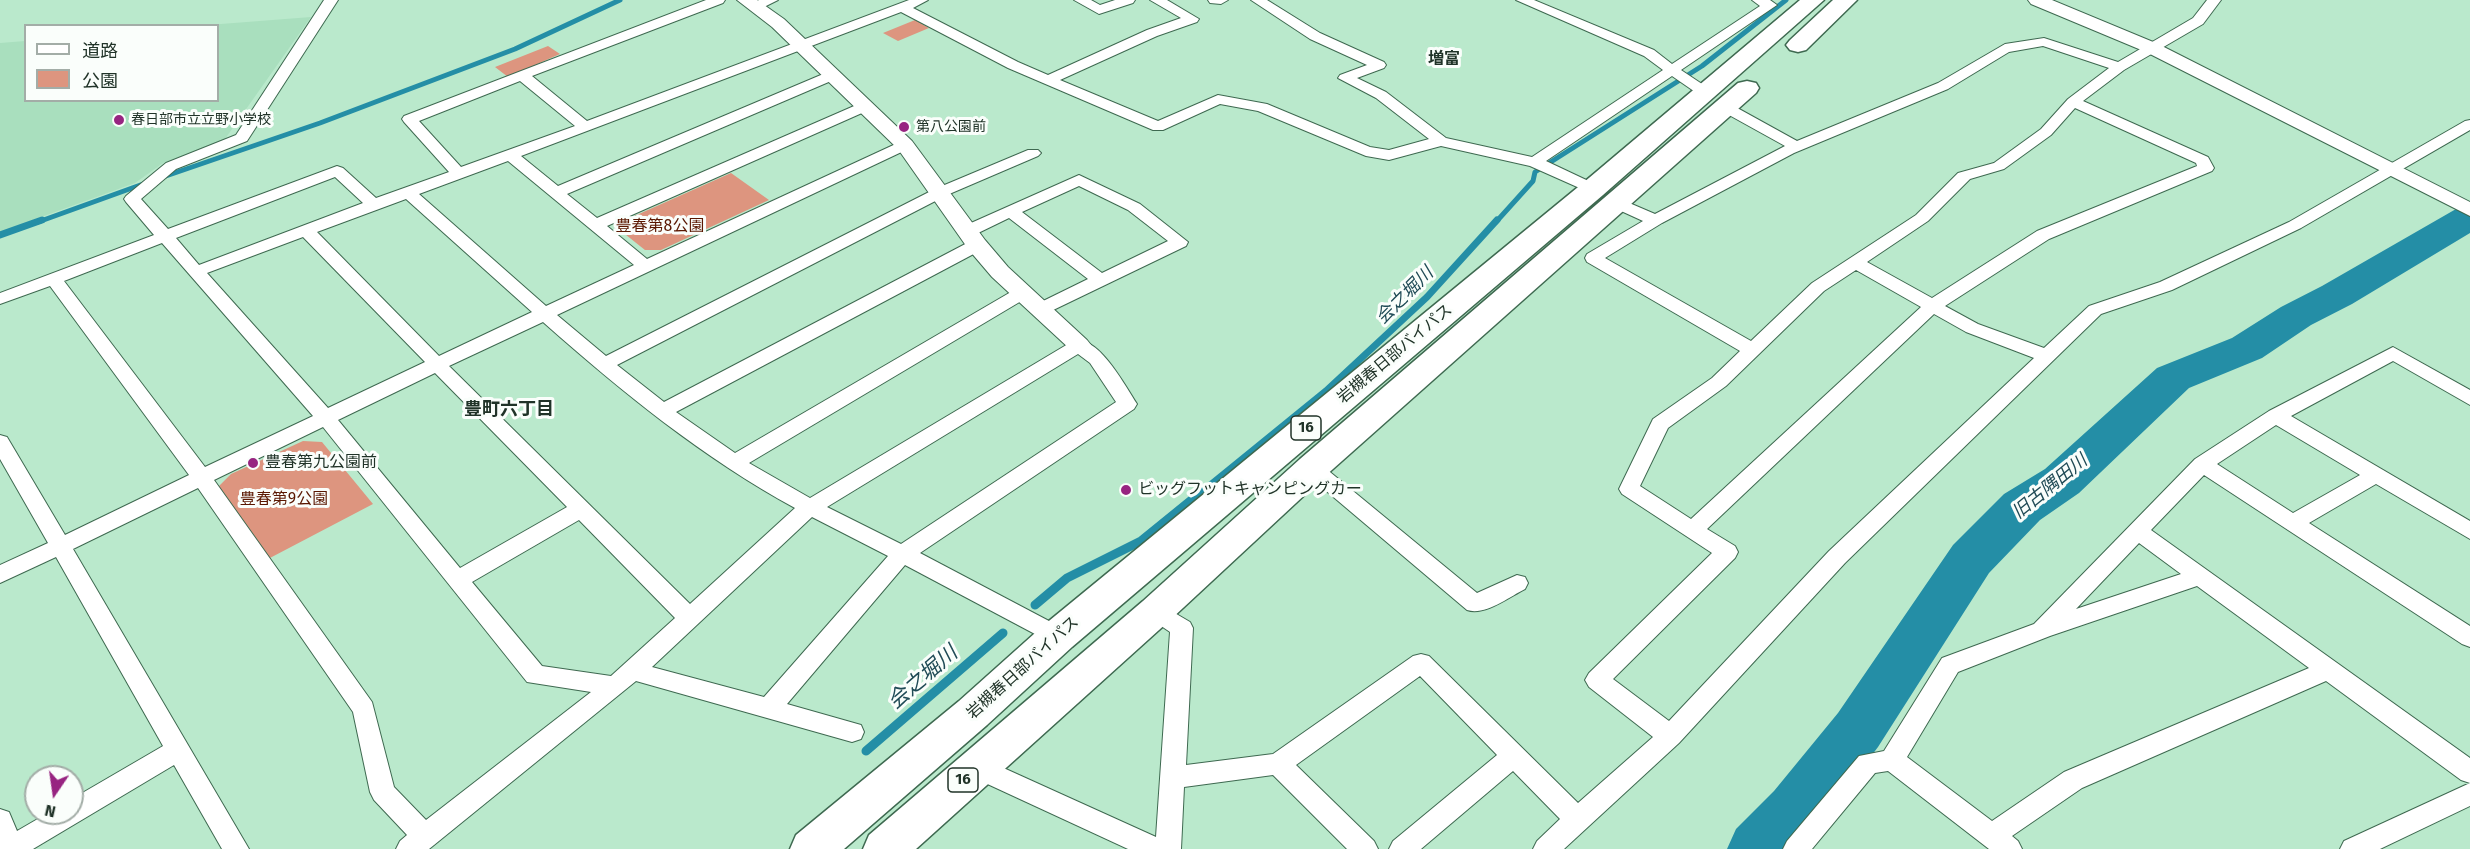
<!DOCTYPE html>
<meta charset="utf-8">
<style>
body{margin:0}
#map{position:relative;width:2470px;height:849px;overflow:hidden;background:#bae9cc;font-family:"Fira Sans","Noto Sans JP",sans-serif}
canvas{display:block}
.legend{position:absolute;left:24px;top:24px;width:195px;height:78px;box-sizing:border-box;background:#fafefb;border:2px solid #a3ada7;margin:0;padding:8px 10px;list-style:none;font-size:18px;color:#203328}
.legend li{display:flex;align-items:center;gap:12px;height:30px}
.legend b{width:30px;border:2px solid #a3ada7}
.north{position:absolute;left:24px;top:765px;width:60px;height:60px;box-sizing:border-box;background:#fafefb;border:2px solid #a3ada7;border-radius:50%;rotate:193deg;font-size:16px;font-weight:700;line-height:24px;text-align:center;color:#203328}
.north::after{content:'';display:block;margin:auto;width:21px;height:27px;background:#972481;clip-path:polygon(50% 0,100% 100%,50% 72%,0 100%)}
</style>
<div id="map">
<canvas width="2470" height="849"></canvas>
<ul class="legend">
<li><b style="height:8px;background:#fff"></b>道路</li>
<li><b style="height:16px;background:#dd957f"></b>公園</li>
</ul>
<div class="north">N</div>
</div>
<script>
const g = document.querySelector('canvas').getContext('2d');
g.lineJoin = 'round';
function fillPath(path, color) { g.fillStyle = color; g.fill(path, 'evenodd'); }
function trace(path, color, width, dash) { g.strokeStyle = color; g.lineWidth = width; g.lineCap = dash ? 'butt' : 'round'; g.setLineDash(dash || []); g.stroke(path); }
function drawText(font, color, halo, rows, align = 'center') {
  g.font = font + ' "Fira Sans","Noto Sans JP",sans-serif'; g.lineWidth = 6; g.setLineDash([]); g.textBaseline = 'middle'; g.strokeStyle = halo; g.fillStyle = color; for (const [text, x, y, turn = 0] of rows) {
    g.save(); g.translate(x, y); g.rotate((+turn || 0) * Math.PI / 180); g.textAlign = isNaN(turn) ? turn : align; if (halo) g.strokeText(text, 0, 0); g.fillText(text, 0, 0); g.restore();
  }
}
const built = new Path2D(`
 M311,17l-86,122 -62,24 -28,20 -135,49v-189l25,-2 1,59h192v-74l-10,-1z`);
const green = new Path2D(`
 M915,20l14,8 -31,13 -15,-8z
 M548,46l12,8 -52,23 -13,-10z
 M731,173l38,27 -108,50h-16l-29,-23 5,-5z
 M303,441l19,1 51,62 -105,55 -50,-72 13,-13z`);
const streamFar2 = new Path2D(`
 M160,178l160,-55 195,-74 105,-49
 M38,222l108,-39
 M1496,222l37,-41 2,-9 167,-106 84,-66`);
const streamFar1 = new Path2D(`
 M0,235l42,-15
 M1192,500l134,-109 101,-94 70,-77`);
const stream = new Path2D(`
 M1035,605l32,-27 74,-37 53,-43
 M866,751l137,-118`);
const river = new Path2D(`
 M2470,205v28l-118,71 -41,21 -49,33 -73,30 -110,105 -39,27 -51,53 -111,174 -62,82 -18,20h-71l9,-20 38,-38 64,-78 115,-168 51,-51 41,-25 112,-101 75,-30 49,-31 41,-21 134,-77z`);
const minor = new Path2D(`
 M324,0h14l-91,141 -71,28 -35,30 27,30 169,-63 6,2 33,30 73,-26 -45,-50 -2,-3 2,-3 302,-116h19l-2,3 -191,73 55,45 322,-121h19l-15,8 105,54 30,13 99,-45 34,-12 -31,-18h17l32,19 -2,3 -40,14 -97,44 98,41 60,-26 49,9 103,43 19,3 40,-11 -53,-41 -38,-20 2,-3 27,-10 -57,-26 -59,-39h16l53,33 64,29 2,3 -2,3 -27,10 29,14 60,46 86,19 131,-87 -19,-14 -128,-56h18l120,50 18,14 88,-58 -8,-6h18l7,5 -96,65 30,20 2,3 -2,3h-10l-29,-20 -126,85 53,25 2,3 -2,3 -6,2 -63,-28 -89,-20 -52,14 -23,-4 -108,-45 -38,-7 -57,26h-10l-145,-62 -107,-56 -380,144 37,30 270,-114 5,-1 7,4 -2,3 -271,116 30,24 264,-115 5,-1 7,4 -2,3 -264,117 40,33 253,-117h10l3,3 -3,3 -353,167 49,41 329,-167 93,-39h10l3,3 -3,3 -91,39 -330,170 47,37 307,-161h12l2,4 -2,4 -307,163 59,41 281,-164h12l3,4 -3,4 -279,166 61,35 263,-157c25,-7 52,45 64,63l-3,5 -214,144 146,77 3,6 -3,6 -8,3 -8,-3 -145,-77 -118,139 74,21 3,7 -3,7 -9,3 -216,-61 -202,164 -5,4h-33l4,-8 7,-6 -33,-35 -4,-8 -17,-80 -155,-224 -125,61 176,300h-27l-48,-84 -141,84h-33v-40l9,3 8,19 31,-18h24v-14l91,-53 -107,-189 -56,26v-18l48,-22 -48,-84v-24l7,2 58,98 124,-60 -139,-189 -50,18v-11l154,-58 -28,-33 -2,-3 2,-3 40,-33 70,-28zM520,81l55,45 -114,41 -42,-46zM508,161l126,104 -88,41 -127,-112zM335,177l28,26 -164,62 -23,-27zM406,199l126,113 -93,44 -122,-124zM303,237l122,125 -97,46 -121,-135zM162,243l151,173 -108,51 -141,-186zM543,322c78,69 160,136 252,186l-105,96 -241,-238zM1078,354l12,9 26,39 -215,142 -74,-37zM435,373l132,134 -107,61 -122,-148zM323,427l204,255 64,10 -165,128 -32,-33 -22,-85 -158,-222zM812,517l76,39 -124,141 -112,-30zM579,520l96,98 -64,58 -69,-10 -70,-84z
 M759,0h19l-18,9h-10l-2,-3z
 M1074,0h17l9,5 15,-5h20l-2,3 -34,11z
 M1208,0h20l-7,4 -11,-1z
 M2207,0h14l-18,24 -79,46 -41,31 125,56 6,11 -2,3 -163,68 -104,67 33,18 66,24 45,-42 71,-24 129,-60 176,-101 5,-1v10l-169,98 -129,62 -71,24 -256,249 -166,180 -115,106h-31l4,-8 23,-22 -47,-48 -92,78h-32l4,-8 104,-86 -77,-79 -124,89 78,76 4,8h-31l-74,-74 -89,12 -3,62h-53l-160,-74 -3,-8 3,-8 9,-3 179,81 14,-205 -22,-15 -3,-6 3,-6 8,-3 34,20 3,6 -7,137 87,-11 140,-98 8,-2 8,2 149,147 75,-66 -64,-50 -4,-7 4,-7 123,-120 -90,-59 -3,-5 34,-70 59,-41 28,-27 -153,-89 -2,-4 2,-4 56,-33 -35,-16 -2,-3 2,-3h12l35,15 130,-68 -65,-36 -2,-3 2,-3h10l67,37 141,-58 67,-39 39,-6 74,24 75,-44zM2043,46l66,22 -41,31 -27,30 -47,34 -36,10 -42,42 -104,68 -61,58 -146,-83 57,-35 132,-70 154,-64 61,-37zM2075,108l121,55 1,3 -160,65 -105,67 -65,-36 61,-41 42,-42 34,-10 47,-34zM1856,270l65,37 -230,212 -51,-33 28,-58 58,-42 98,-95zM1934,314l32,18 68,26 -205,193 -160,170 -56,-42 122,-121 3,-6 -3,-6 -28,-17z
 M1079,175l61,29 48,38 -2,4 -139,67h-12l-3,-4 3,-4 53,-26 -79,-61 -35,17h-12l-2,-4 2,-4zM1079,186l49,24 40,31 -66,32 -80,-61z
 M2393,347l77,43v15l-77,-44 -102,55 179,105v18l-94,-55 -67,39 161,103v21l-8,-3 -258,-169 -53,55 319,228v25l-9,-3 -135,-99 -244,107 -70,48 6,5 4,8h-33l-101,-78 -13,2 -63,76h-29l4,-8 72,-85 25,-5 58,-93 92,-34 161,-165 74,-48zM2276,425l84,50 -67,38 -76,-49zM2139,543l42,31 -105,35zM2197,586l112,82 -245,104 -72,49 -85,-64 51,-85 92,-36z
 M1312,461l7,2 158,130 40,-18 8,2 3,6 -3,6c-16,8 -40,27 -58,21l-162,-137 -3,-5 3,-5z
 M2470,783v23l-90,43h-40l4,-8z`);
const tertiary = new Path2D(`
 M737,0h20l27,19 128,122 73,99 23,27 79,73 4,5 -4,5 -8,3 -8,-3 -79,-73 -23,-27 -71,-101 -126,-122z
 M2028,0h24l106,44 312,158v14l-324,-164 -115,-48z`);
const trunk = new Path2D(`
 M1800,0h24l-221,195 -531,452 -85,78 -143,124h-54l6,-14 163,-134 85,-76 539,-442z
 M1833,0h24l-51,50 -8,2 -8,-2 -4,-5 4,-5z
 M1747,81l9,2 3,5 -3,5 -432,384 -155,144 -253,228h-53l6,-14 274,-234 157,-142 438,-376z`);
const markers = [
 [119,120,6,"#972481"],
 [904,127,6,"#972481"],
 [253,463,6,"#972481"],
 [1126,490,6,"#972481"]
];
const farPoinames = [
 ["春日部市立立野小学校",131,120],
 ["第八公園前",916,127]
];
const shields = [
 [1306,428,30],
 [963,780,30]
];
const shieldNames = [
 ["16",1306,428],
 ["16",963,780]
];
const farQuarternames = [
 ["増富",1444,60]
];
const parkNames = [
 ["豊春第8公園",660,227],
 ["豊春第9公園",284,500]
];
const streetNames = [
 ["岩槻春日部バイパス",1395,354,-40],
 ["岩槻春日部バイパス",1023,668,-42]
];
const poiNames = [
 ["豊春第九公園前",265,463],
 ["ビッグフットキャンピングカー",1138,490]
];
const waterNames = [
 ["会之堀川",1405,296,-45],
 ["旧古隅田川",2050,487,-39]
];
const neighbourhoodNames = [
 ["豊町六丁目",509,410]
];
const nearWaternames = [
 ["会之堀川",923,678,-41]
];
fillPath(built, '#a9dfbe');
fillPath(green, '#dd957f');
trace(streamFar2, '#248ea6', 5);
trace(streamFar1, '#248ea6', 7);
trace(stream, '#248ea6', 9);
fillPath(river, '#248ea6');
trace(minor, '#3e6950', 2);
trace(tertiary, '#3e6950', 2);
trace(trunk, '#3e6950', 3);
fillPath(minor, '#fff');
fillPath(tertiary, '#fff');
fillPath(trunk, '#fff');
for (const [x, y, r, color] of markers) { const dot = new Path2D(); dot.arc(x, y, r, 0, 2 * Math.PI); g.fillStyle = color; g.fill(dot); trace(dot, '#fafefb', 2); }
drawText('14px', '#203328', '#fafefb', farPoinames, 'left');
for (const [x, y, w] of shields) { const box = new Path2D(); box.roundRect(x - w / 2, y - 12, w, 24, 4.5); g.fillStyle = '#fafefb'; g.fill(box); trace(box, '#203328', 1.5); }
drawText('bold 15px', '#203328', null, shieldNames);
drawText('bold 16px', '#203328', '#fafefb', farQuarternames);
drawText('16px', '#5a1701', '#fafefb', parkNames);
drawText('16px', '#203328', '#fafefb', streetNames);
drawText('16px', '#203328', '#fafefb', poiNames, 'left');
drawText('italic 18px', '#204b56', '#fafefb', waterNames);
drawText('bold 18px', '#203328', '#fafefb', neighbourhoodNames);
drawText('italic 21px', '#204b56', '#fafefb', nearWaternames);
</script>
